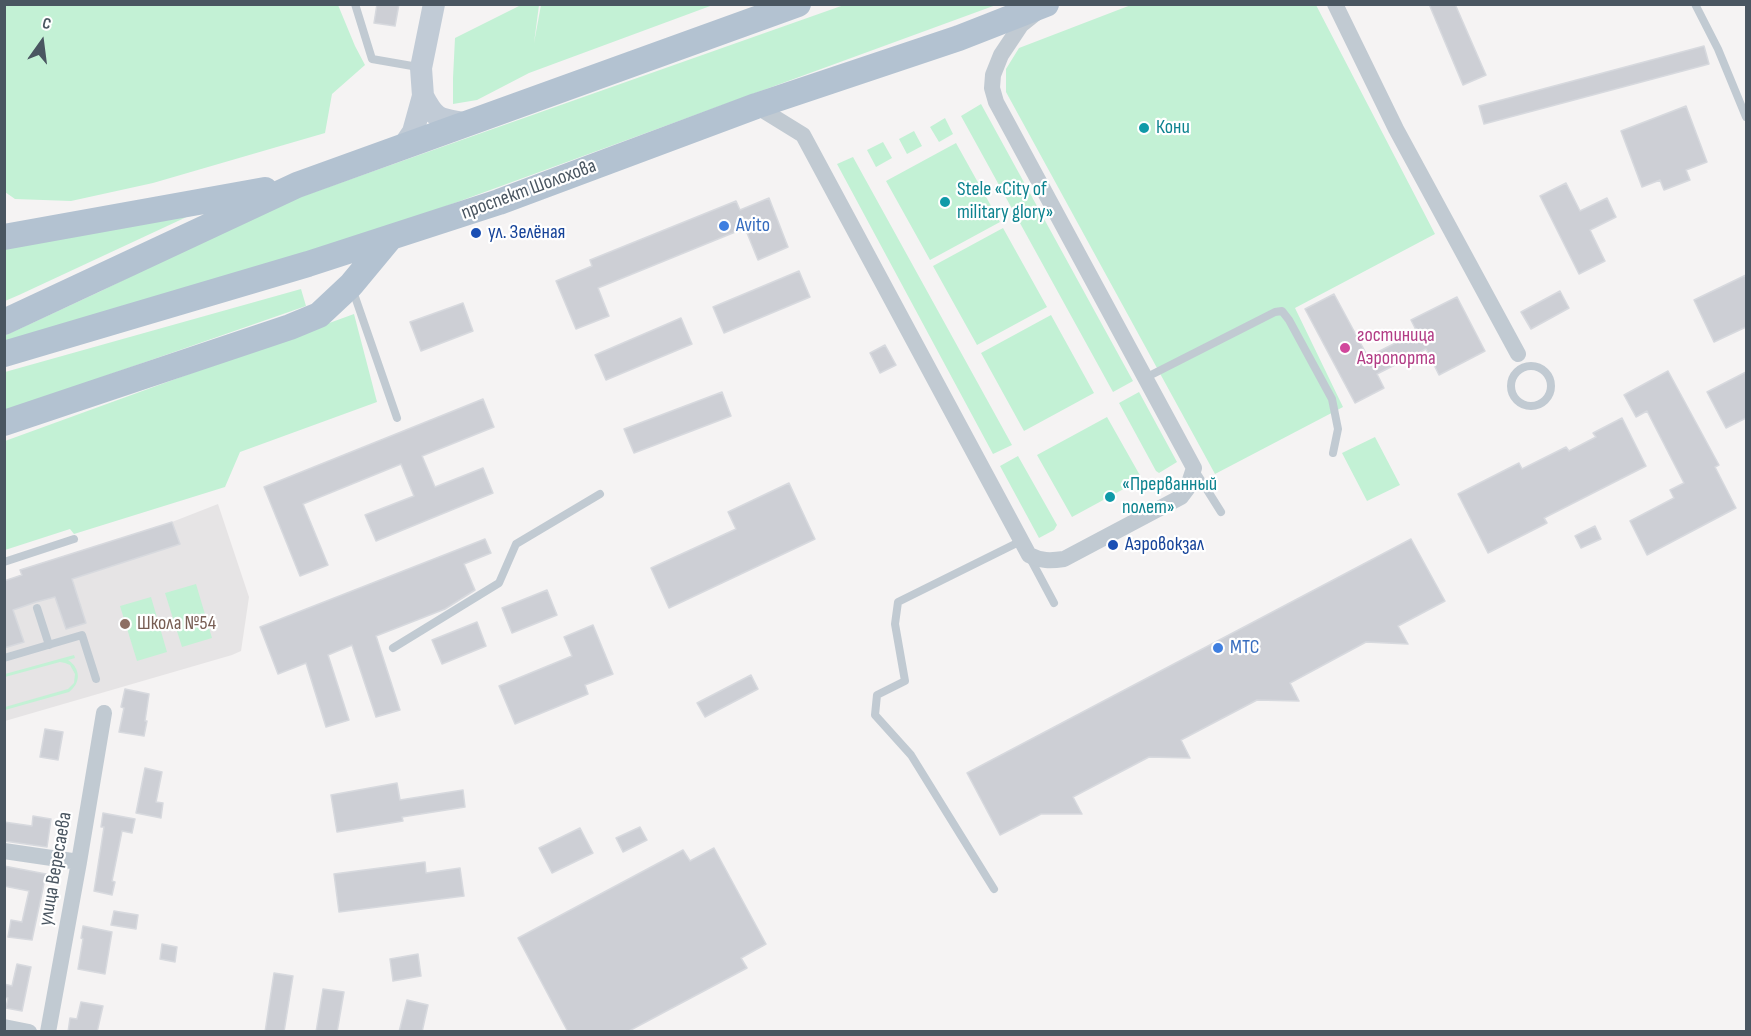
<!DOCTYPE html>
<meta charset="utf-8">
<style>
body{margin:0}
#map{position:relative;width:1751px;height:1036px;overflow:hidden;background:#f5f3f3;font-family:"Sofia Sans Condensed",sans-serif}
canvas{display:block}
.frame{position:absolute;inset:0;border:6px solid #4a5661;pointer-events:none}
.north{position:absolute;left:12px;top:12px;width:60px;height:60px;-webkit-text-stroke:4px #fff;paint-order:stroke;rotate:14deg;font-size:16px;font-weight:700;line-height:24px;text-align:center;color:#4a5661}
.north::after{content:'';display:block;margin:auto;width:21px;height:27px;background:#4a5661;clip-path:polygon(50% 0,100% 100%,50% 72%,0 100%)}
</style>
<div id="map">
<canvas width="1751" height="1036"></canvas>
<div class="frame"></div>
<div class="north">С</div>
</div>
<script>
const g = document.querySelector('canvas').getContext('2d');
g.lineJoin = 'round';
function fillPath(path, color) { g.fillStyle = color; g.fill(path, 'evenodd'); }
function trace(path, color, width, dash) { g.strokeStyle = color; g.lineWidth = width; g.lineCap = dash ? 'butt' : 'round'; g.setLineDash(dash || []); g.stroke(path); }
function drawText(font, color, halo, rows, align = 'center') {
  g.font = font + ' "Sofia Sans Condensed",sans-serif'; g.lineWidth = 4.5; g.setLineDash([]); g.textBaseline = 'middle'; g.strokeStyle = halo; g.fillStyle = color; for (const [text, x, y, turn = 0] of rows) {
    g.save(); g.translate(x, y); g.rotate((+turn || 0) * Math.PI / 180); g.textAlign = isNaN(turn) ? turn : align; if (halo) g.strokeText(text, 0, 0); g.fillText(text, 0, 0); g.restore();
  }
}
const education = new Path2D(`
 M218,504l31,93 -8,54 -9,4 -227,66v-140l16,-6 -1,-5 10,-3 2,4 14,-9 126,-40z`);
const green = new Path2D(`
 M523,4l16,1 -5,38 7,-38h172l-184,68 -52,27 -24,4v-26l2,-40z
 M4,5h334l17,41 10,19 -33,29 -7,39 -172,50 -82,18 -56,-2 -10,-7z
 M844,5h152l-760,278 -231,62 -1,-9 97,-45 168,-83z
 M1131,5h185l119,229 -140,74 48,99 -128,67 -209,-382v-23l13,-21z
 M981,104l152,277 -20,11 -152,-276z
 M945,118l8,16 -14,8 -9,-15z
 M914,131l8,15 -15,8 -8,-15z
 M883,142l9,16 -16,9 -9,-17z
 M956,143l44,79 -70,38 -44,-79z
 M853,157l159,288 -19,9 -156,-290z
 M193,214l-174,81 -14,6v-52z
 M1003,228l44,79 -70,38 -44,-79z
 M301,289l5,17 -301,105v-39z
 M354,314l23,88 -137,50 -15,35 -151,47 -4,-5 -65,21v-109z
 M1051,315l43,78 -70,38 -43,-78z
 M1139,392l38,70 -18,11 -3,-2 -37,-68z
 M1107,417l35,62 -70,38 -35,-62z
 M1375,437l25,48 -33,16 -25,-48z
 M1018,456l39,69 -3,5 -15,8 -39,-72z
 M196,584l16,54 -30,9 -17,-54z
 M151,597l16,55 -30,9 -17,-55z
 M74,655l1,3 -7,2c12,8 14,22 1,32l-64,18v-3l63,-18 6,-6 1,-9 -5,-9 -5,-2 -5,-1 -55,15v-3z`);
const building = new Path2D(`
 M377,4h22l-4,22 -21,-3z
 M1429,4h26l31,71 -23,10z
 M1704,46l5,18 -225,60 -5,-18z
 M1686,106l21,56 -21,8 4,10 -26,10 -4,-10 -18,7 -21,-56z
 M1566,183l14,28 27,-13 9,19 -26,13 15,31 -26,13 -39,-78z
 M769,198l19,49 -30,13 -13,-32 -147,60 11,28 -33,13 -20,-48 36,-15 -2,-6 146,-59 4,9z
 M799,271l11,26 -86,36 -11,-26z
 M1746,275v52l-32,15 -20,-42z
 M1560,291l9,17 -38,21 -10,-17z
 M1334,294l34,63 49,-25 -6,-12 46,-23 28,54 -46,24 -13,-26 -49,25 7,14 -29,15 -50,-94z
 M463,303l10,28 -52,20 -11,-29z
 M681,318l11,26 -86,36 -11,-25z
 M885,345l11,20 -16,8 -10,-20z
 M1668,371l51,94 -4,2 21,41 -89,47 -17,-34 44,-23 -4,-8 14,-7 -37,-72 -11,6 -12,-22z
 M1746,372v46l-20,10 -19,-36z
 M722,392l9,24 -97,37 -10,-24z
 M483,399l11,28 -72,29 13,31 48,-19 10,25 -117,48 -11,-26 49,-19 -13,-32 -98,40 25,61 -28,11 -36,-89z
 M1622,418l24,48 -102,52 3,5 -59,30 -30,-59 61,-31 3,6 44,-22 3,4 27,-14 -3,-4z
 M789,483l26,56 -146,69 -18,-40 85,-39 -8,-17z
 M172,522l8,22 -108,35 14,44 -20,6 -11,-32 -19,5 -23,8 11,32 -20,6v-67l18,-6 -2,-5z
 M1595,526l6,13 -20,9 -6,-12z
 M485,539l6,14 -27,11 11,26 -30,19 -69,27 24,74 -24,7 -24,-72 -24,10 21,65 -23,7 -20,-64 -28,11 -18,-47z
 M1411,539l34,62 -47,25 10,18 -42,-2 -76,41 9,18 -42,-1 -76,40 9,18 -41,-1 -76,40 9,17h-41l-41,21 -33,-62z
 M547,590l10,25 -45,18 -10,-25z
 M477,622l9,24 -44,18 -10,-24z
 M593,625l20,49 -28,11 3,9 -73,30 -16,-38 73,-30 -8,-19z
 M751,675l7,14 -53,28 -8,-14z
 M125,689l24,5 -4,27h2l-3,15 -25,-4 5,-24 -3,-1z
 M45,729l18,3 -5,28 -18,-3z
 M145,768l17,4 -6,30 7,1 -2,15 -25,-5z
 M397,783l3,17 63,-10 2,17 -63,10 1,4 -66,11 -6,-37z
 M103,813l32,6 -3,14 -10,-2 -10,50 3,1 -3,13 -18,-4 10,-64h-3z
 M33,816l18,3 -4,28 -43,-6v-19l28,4z
 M640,827l7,13 -24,12 -7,-14z
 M580,828l13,25 -41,20 -13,-25z
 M714,848l52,96 -25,14 6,10 -120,64h-59l-50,-94 165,-88 7,11z
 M425,862l1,11 34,-5 4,28 -125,16 -5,-38z
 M4,866l42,8 -14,66 -24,-3 3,-17 11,2 7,-31 -25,-5z
 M114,911l24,4 -2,14 -25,-4z
 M83,926l29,6 -7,42 -27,-5 5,-30 -2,-1z
 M162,944l15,3 -2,15 -15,-3z
 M418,954l3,22 -28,5 -3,-22z
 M17,964l14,3 -9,44 -16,-3 2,-10 -4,-1v-13l8,2z
 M274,973l19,3 -9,56h-19z
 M323,989l21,3 -7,40h-21z
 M407,1000l21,5 -6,27h-23z
 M81,1002l22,4 -6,26h-29l2,-14 7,1z`);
const lane = new Path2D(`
 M355,4l17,55 46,8
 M1695,4l23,45 28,68
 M353,291l44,127
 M1511 386a20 20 0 1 1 40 0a20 20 0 1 1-40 0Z
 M1145,378l130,-66 7,-1 7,9 43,79 6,30 -5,24
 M1194,469l27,43
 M1030,558l24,45
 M4,562l70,-23
 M37,608l12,37
 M393,648l106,-65 17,-39 84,-50
 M4,658l78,-23 14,44
 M994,889l-83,-134 -36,-40 2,-20 28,-14 -10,-57 3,-22 123,-61`);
const street = new Path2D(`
 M1335,4l61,125 122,225
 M756,106l47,29 226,420c12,6 21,6 35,4l117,-62 6,-8 7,-21 -198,-366 -4,-14 1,-13 8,-20 20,-30 15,-12
 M4,851l75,11
 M4,1027l25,5
 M48,1032l31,-170 25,-149`);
const secondary = new Path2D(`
 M423,96c14,27 18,22 46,28
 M402,148l11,-16 10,-36 -2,-28 13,-64`);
const primary = new Path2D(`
 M4,237l261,-47
 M4,322l293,-137 501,-181
 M4,354l304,-90 191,-62 257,-96 203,-68 87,-34
 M4,423l286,-96 29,-12 32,-30 39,-47`);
const markers = [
 [1144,128,6,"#0f9aa8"],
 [945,202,6,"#0f9aa8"],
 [724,226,6,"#3f7fe0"],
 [476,233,6,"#1a4fb4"],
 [1345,348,6,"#d1479c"],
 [1110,497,6,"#0f9aa8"],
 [1113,545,6,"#1a4fb4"],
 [125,624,6,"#8d6e63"],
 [1218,648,6,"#3f7fe0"]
];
const cultureNames = [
 ["Кони",1156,128],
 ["Stele «Сity of",957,190],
 ["military glory»",957,213],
 ["«Пpepвaнный",1122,485],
 ["пoлeт»",1122,508]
];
const streetNames = [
 ["проспект Шолохова",529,190,-20],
 ["улица Вересаева",56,869,-80]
];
const shopNames = [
 ["Avito",736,226],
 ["МТС",1230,648]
];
const transitNames = [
 ["ул. Зелёная",488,233],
 ["Аэровокзал",1125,545]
];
const hotelNames = [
 ["гостиница",1357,336],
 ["Аэропорта",1357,359]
];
const educationNames = [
 ["Школа №54",137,624]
];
fillPath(education, '#e6e4e5');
fillPath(green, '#c3f1d5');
fillPath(building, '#cdcfd5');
trace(building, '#d7d9de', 1.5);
trace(lane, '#c1cad2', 8);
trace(street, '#c1cad2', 16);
trace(secondary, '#c1cbd6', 22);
trace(primary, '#b3c2d1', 26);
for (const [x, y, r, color] of markers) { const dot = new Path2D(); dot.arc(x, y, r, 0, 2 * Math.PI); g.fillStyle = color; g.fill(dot); trace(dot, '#fff', 2); }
drawText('20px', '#0d838f', '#fff', cultureNames, 'left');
drawText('20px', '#4a5661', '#fff', streetNames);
drawText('20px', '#366cbe', '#fff', shopNames, 'left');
drawText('20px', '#164399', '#fff', transitNames, 'left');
drawText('20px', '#b23c85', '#fff', hotelNames, 'left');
drawText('20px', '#785e54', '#fff', educationNames, 'left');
</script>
